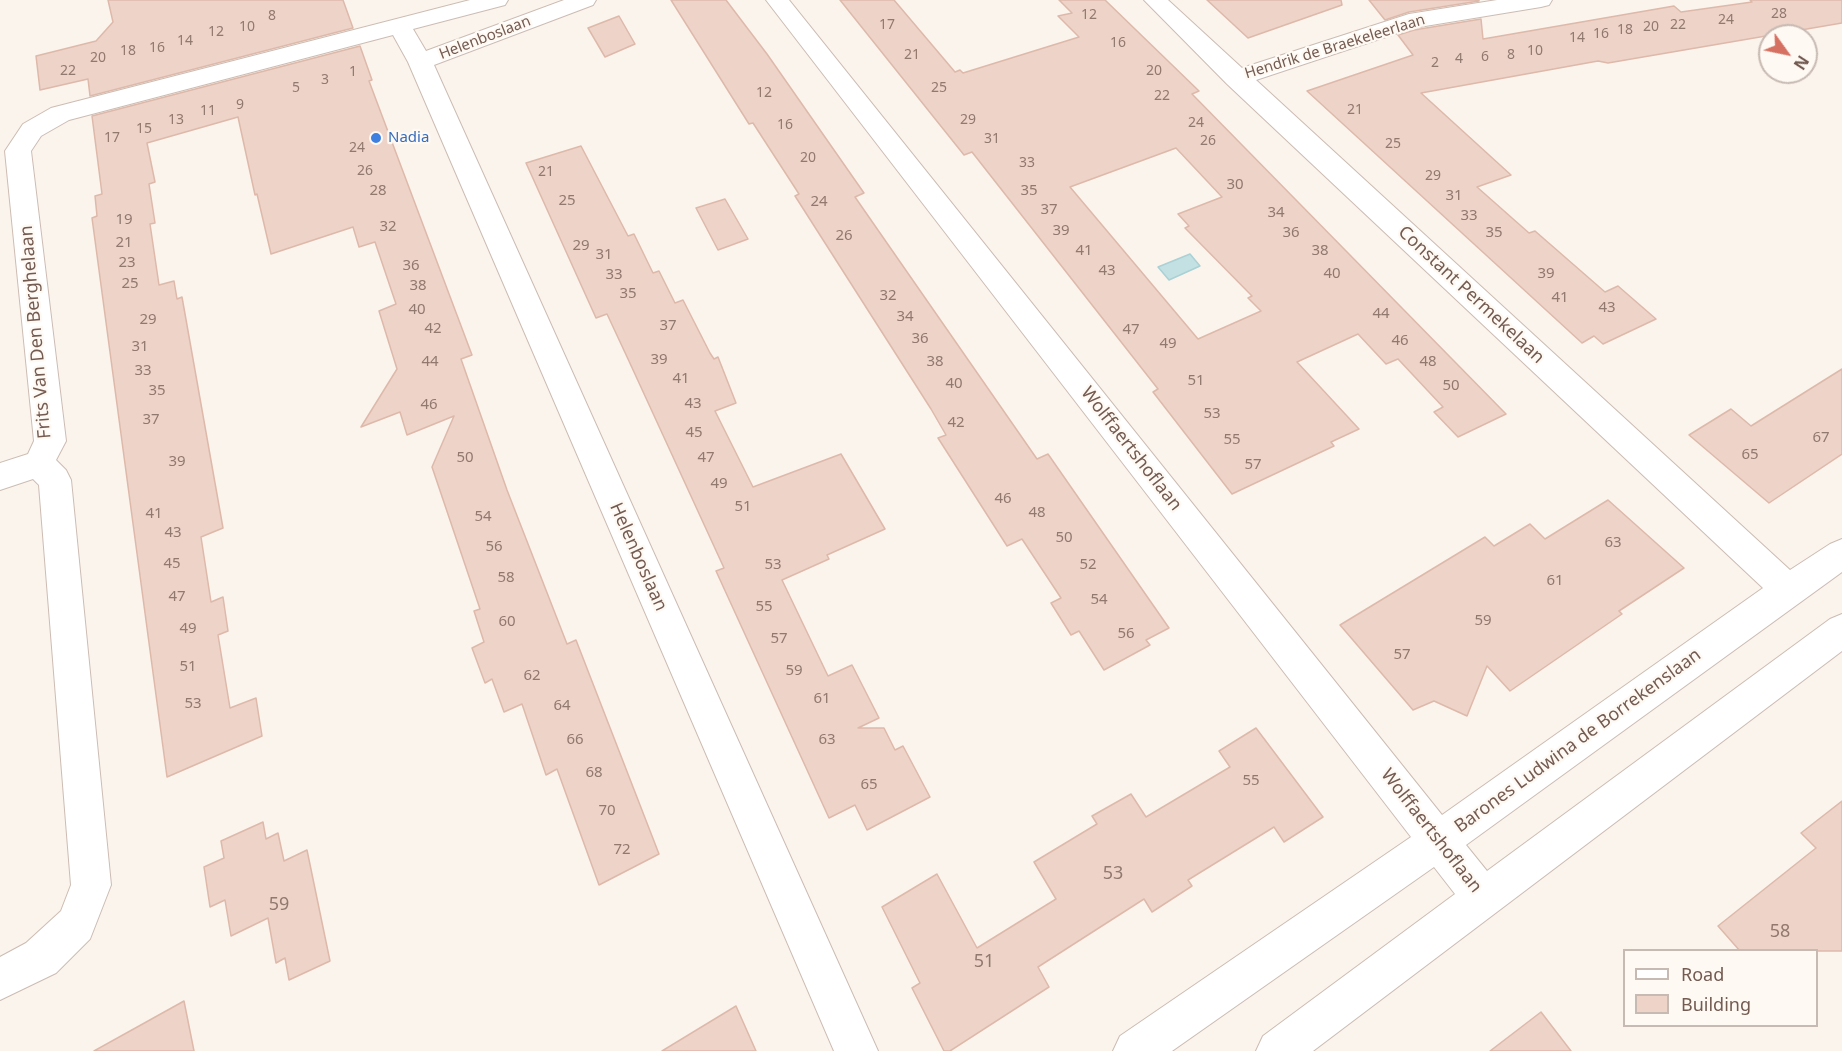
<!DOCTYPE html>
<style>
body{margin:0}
#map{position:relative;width:1842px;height:1051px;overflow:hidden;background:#fbf4ed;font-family:"Noto Sans",sans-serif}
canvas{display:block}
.legend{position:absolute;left:1623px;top:949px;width:195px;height:78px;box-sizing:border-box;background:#fef9f3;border:2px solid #c7bab3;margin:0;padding:8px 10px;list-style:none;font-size:18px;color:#745b52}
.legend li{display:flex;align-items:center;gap:12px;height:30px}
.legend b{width:30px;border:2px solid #c7bab3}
.north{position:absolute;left:1758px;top:24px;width:60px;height:60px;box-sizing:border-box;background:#fef9f3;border:2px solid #c7bab3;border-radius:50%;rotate:123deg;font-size:16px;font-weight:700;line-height:24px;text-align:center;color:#745b52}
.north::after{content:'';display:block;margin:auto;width:21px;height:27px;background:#d67061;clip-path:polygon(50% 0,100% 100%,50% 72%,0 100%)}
</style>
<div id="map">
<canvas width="1842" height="1051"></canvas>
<ul class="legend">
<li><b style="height:8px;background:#fff"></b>Road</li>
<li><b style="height:16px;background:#edd3c8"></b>Building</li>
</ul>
<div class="north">N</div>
</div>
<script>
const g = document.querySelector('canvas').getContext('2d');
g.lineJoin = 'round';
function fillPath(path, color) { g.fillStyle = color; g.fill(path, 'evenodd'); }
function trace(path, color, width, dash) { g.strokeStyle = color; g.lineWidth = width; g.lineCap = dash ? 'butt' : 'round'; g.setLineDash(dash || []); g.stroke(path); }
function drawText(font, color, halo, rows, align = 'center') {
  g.font = font + ' "Noto Sans",sans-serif'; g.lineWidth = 4.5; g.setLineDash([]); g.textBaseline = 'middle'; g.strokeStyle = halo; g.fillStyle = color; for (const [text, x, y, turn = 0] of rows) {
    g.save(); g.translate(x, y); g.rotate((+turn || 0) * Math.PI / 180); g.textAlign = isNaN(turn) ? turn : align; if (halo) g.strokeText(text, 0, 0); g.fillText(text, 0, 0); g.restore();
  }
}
const water = new Path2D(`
 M1190,254l10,12 -31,14 -11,-13z`);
const building = new Path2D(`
 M108,0h235l10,28 -263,68 -2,-17 -48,11 -4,-34 60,-15 17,-19z
 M671,0h55l41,54 97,139 -9,4 182,262 11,-5 121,174 -23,12 4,5 -46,25 -25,-39 -8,4 -20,-32 10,-5 -39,-59 -15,7 -69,-108 8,-3 -15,-26 -136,-213 4,-2 -46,-71 -4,1z
 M840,0h54l61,72 5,-2 3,3 116,-36 -21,-21 14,-3 -13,-13h46l94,91 -7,3 314,320 -48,23 -24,-25 9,-5 -45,-48 -12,5 -28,-30 -61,28 62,67 -28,13 3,4 -102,48 -79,-102 5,-3 -186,-237 -8,3zM1176,148l46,49 -44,17 11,12 -4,2 67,68 -4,2 13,13 -63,28 -128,-152z
 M1207,0h134l1,5 -94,33z
 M1369,0h110v1l-70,11 -24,8z
 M1750,0h92v23l-234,40 -10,-2 -177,32 90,82 -34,12 52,46 6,-2 70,61 13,-6 38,33 -53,25 -9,-8 -12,7 -275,-252 106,-36 -15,-20 16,-5 67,-11 2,20 191,-33 7,6 71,-10z
 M619,16l16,28 -30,13 -17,-29z
 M360,46l12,34 -3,1 103,274 -11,4 46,131 60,154 9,-4 83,214 -60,31 -42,-116 -11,6 -24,-71 -18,8 -12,-33 -7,4 -13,-35 12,-6 -10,-31 6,-2 -48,-142 22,-51 -47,19 -7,-23 -39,15 36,-58 -18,-58 17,-7 -21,-62 -16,5 -6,-20 -82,27 -14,-60 -2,1 -17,-78 -91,26 8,39 -6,2 6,39 -5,1 9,61 15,-4 3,18 5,-2 41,231 -22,9 10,65 12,-5 5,34 -10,4 12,73 26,-10 6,38 -95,41 -75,-559 5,-2 -2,-20 7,-2 -10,-78z
 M581,146l47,90 6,-2 19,39 6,-2 16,32 8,-3 27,53 4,6 4,-2 18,46 -21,8 38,76 88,-33 44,75 -58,26 2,4 -47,21 46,96 24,-11 27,53 -21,10h26l11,22 8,-4 27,51 -63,33 -12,-25 -26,13 -113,-247 8,-3 -96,-209 -21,-45 -11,4 -70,-155z
 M725,199l23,40 -30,11 -22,-42z
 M1842,369v85l-73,49 -80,-68 42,-26 20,17z
 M1608,500l76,68 -65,43 3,3 -112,77 -23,-25 -20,50 -33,-15 -21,9 -73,-85 145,-88 9,9 36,-22 15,15z
 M1256,728l67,89 -39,25 -10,-15 -86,53 4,6 -40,26 -8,-13 -106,68 11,20 -99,64h-6l-32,-63 8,-5 -38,-76 55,-33 40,74 79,-49 -22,-37 63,-38 -5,-8 39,-22 15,23 84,-50 -11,-16z
 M1842,801v150h-102l-22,-25 98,-78 -15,-15z
 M263,822l3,17 12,-6 6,28 23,-11 23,111 -41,19 -4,-22 -9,5 -8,-45 -37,18 -6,-36 -15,7 -6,-40 20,-9 -3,-17z
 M184,1001l10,50h-100z
 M736,1006l20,45h-94z
 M1541,1012l30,39h-81z`);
const street = new Path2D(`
 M470,0h38l-3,5 -92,24 13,22 138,-51h32l-3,5 -159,60 444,986h-44l-426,-989 -15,-27 -324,85 -28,16 -10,15 35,290 -10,19 10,10 5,10 40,405 -21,54 -34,34 -56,27v-43l26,-14 35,-32 10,-26 -32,-400 -6,-6 -33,11v-27l28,-9 6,-13 -29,-290 18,-27 28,-16z
 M766,0h23l653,815 321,-227 -536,-504 -83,-84h24l74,68 167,-54 88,-14h55l-3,5 -8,2 -128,21 -157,52 534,490 40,-26 12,-5v33l-376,273 21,26 343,-252 12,-5v37l-529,400h-57l7,-15 192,-142 -21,-27 -262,184h-59l7,-15 291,-199z`);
const markers = [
 [376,138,6,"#3f7fe0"]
];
const farNumbernames = [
 ["28",1779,14],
 ["12",1089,15],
 ["8",272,16],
 ["24",1726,20],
 ["17",887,25],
 ["22",1678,25],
 ["10",247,27],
 ["20",1651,27],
 ["18",1625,30],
 ["12",216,32],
 ["16",1601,34],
 ["14",1577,38],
 ["14",185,41],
 ["16",1118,43],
 ["16",157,48],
 ["18",128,51],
 ["10",1535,51],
 ["21",912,55],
 ["8",1511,55],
 ["6",1485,57],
 ["20",98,58],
 ["4",1459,59],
 ["2",1435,63],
 ["22",68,71],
 ["20",1154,71],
 ["1",353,72],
 ["3",325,80],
 ["5",296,88],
 ["25",939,88],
 ["12",764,93],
 ["22",1162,96],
 ["9",240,105],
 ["21",1355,110],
 ["11",208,111],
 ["13",176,120],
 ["29",968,120],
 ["24",1196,123],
 ["16",785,125],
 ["15",144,129],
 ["17",112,138],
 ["31",992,139],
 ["26",1208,141],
 ["25",1393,144],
 ["24",357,148],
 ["20",808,158],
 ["33",1027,163],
 ["26",365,171],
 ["21",546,172],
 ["29",1433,176]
];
const farStreetnames = [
 ["Helenboslaan",485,38,-21],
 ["Hendrik de Braekeleerlaan",1335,47,-17]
];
const farShopnames = [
 ["Nadia",388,138]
];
const numberNames = [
 ["30",1235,185],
 ["28",378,191],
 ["35",1029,191],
 ["31",1454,196],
 ["25",567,201],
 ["24",819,202],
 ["37",1049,210],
 ["34",1276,213],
 ["33",1469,216],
 ["19",124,220],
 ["32",388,227],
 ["39",1061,231],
 ["36",1291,233],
 ["35",1494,233],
 ["26",844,236],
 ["21",124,243],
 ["29",581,246],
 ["41",1084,251],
 ["38",1320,251],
 ["31",604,255],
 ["23",127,263],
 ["36",411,266],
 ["43",1107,271],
 ["40",1332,274],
 ["39",1546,274],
 ["33",614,275],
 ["25",130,284],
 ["38",418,286],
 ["35",628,294],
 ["32",888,296],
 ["41",1560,298],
 ["43",1607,308],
 ["40",417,310],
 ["44",1381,314],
 ["34",905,317],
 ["29",148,320],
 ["37",668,326],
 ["42",433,329],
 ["47",1131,330],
 ["36",920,339],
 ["46",1400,341],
 ["49",1168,344],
 ["31",140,347],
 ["39",659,360],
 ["44",430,362],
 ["38",935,362],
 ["48",1428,362],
 ["33",143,371],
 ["41",681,379],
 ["51",1196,381],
 ["40",954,384],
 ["50",1451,386],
 ["35",157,391],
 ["43",693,404],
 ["46",429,405],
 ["53",1212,414],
 ["37",151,420],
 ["42",956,423],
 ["45",694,433],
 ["67",1821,438],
 ["55",1232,440],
 ["65",1750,455],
 ["50",465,458],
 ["47",706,458],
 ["39",177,462],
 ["57",1253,465],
 ["49",719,484],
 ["46",1003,499],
 ["51",743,507],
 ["48",1037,513],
 ["41",154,514],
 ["54",483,517],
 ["43",173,533],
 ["50",1064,538],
 ["63",1613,543],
 ["56",494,547],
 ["45",172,564],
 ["53",773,565],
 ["52",1088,565],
 ["58",506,578],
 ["61",1555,581],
 ["47",177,597],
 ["54",1099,600],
 ["55",764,607],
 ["59",1483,621],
 ["60",507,622],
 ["49",188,629],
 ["56",1126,634],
 ["57",779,639],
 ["57",1402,655],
 ["51",188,667],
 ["59",794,671],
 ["62",532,676],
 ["61",822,699],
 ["53",193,704],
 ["64",562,706],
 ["66",575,740],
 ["63",827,740],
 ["68",594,773],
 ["55",1251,781],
 ["65",869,785],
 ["70",607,811],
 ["72",622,850]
];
const streetNames = [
 ["Constant Permekelaan",1471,295,43],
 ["Frits Van Den Berghelaan",36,332,-95],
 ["Wolffaertshoflaan",1131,449,52],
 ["Helenboslaan",638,557,66],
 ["Barones Ludwina de Borrekenslaan",1578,741,-36],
 ["Wolffaertshoflaan",1431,831,52]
];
const nearNumbernames = [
 ["53",1113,874],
 ["59",279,905],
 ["58",1780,932],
 ["51",984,962]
];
fillPath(water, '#c3e1e3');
trace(water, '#aad1d4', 1.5);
fillPath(building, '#edd3c8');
trace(building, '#deb9aa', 1.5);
trace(street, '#ccbcb3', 2);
fillPath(street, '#fff');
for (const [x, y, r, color] of markers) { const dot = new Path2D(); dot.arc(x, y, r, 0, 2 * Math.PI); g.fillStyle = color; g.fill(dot); trace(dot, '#fef9f3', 2); }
drawText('14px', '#927970', null, farNumbernames);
drawText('15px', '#745b52', '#fef9f3', farStreetnames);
drawText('15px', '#366cbe', '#fef9f3', farShopnames, 'left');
drawText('15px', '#927970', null, numberNames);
drawText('18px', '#745b52', '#fef9f3', streetNames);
drawText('18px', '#927970', null, nearNumbernames);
</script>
